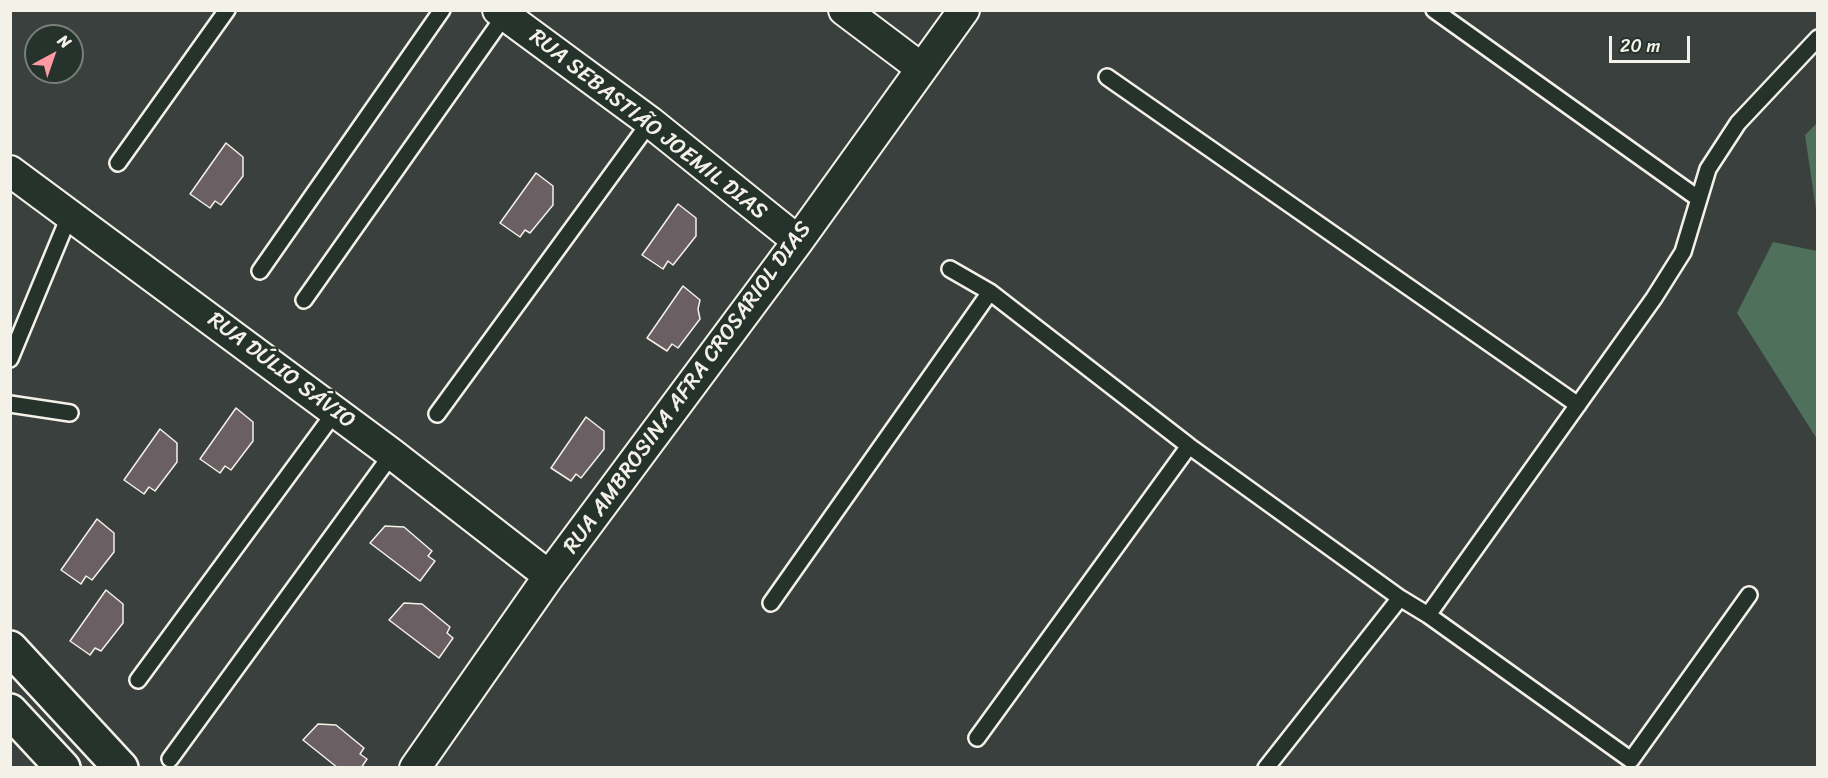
<!DOCTYPE html>
<meta charset="utf-8">
<style>
body{margin:0}
#map{position:relative;width:1828px;height:778px;overflow:hidden;background:#3a403d;font-family:Sriracha,sans-serif}
canvas{display:block}
.frame{position:absolute;inset:0;border:12px solid #f4f1e8;pointer-events:none}
.north{position:absolute;left:24px;top:24px;width:60px;height:60px;box-sizing:border-box;background:#26332d;border:2px solid #787f78;border-radius:50%;rotate:40deg;font-size:16px;font-weight:700;line-height:24px;text-align:center;color:#f4f1e8}
.north::after{content:'';display:block;margin:auto;width:21px;height:27px;background:#ff9aa2;clip-path:polygon(50% 0,100% 100%,50% 72%,0 100%)}
.scale{position:absolute;left:1609px;top:36px;width:81px;height:27px;box-sizing:border-box;border:3px solid #f4f1e8;border-top:0;padding-left:8px;font-size:18px;line-height:21px;white-space:nowrap;color:#f4f1e8;-webkit-text-stroke:4px #26332d;paint-order:stroke}
</style>
<div id="map">
<canvas width="1828" height="778"></canvas>
<div class="frame"></div>
<div class="north">N</div>
<div class="scale">20 m</div>
</div>
<script>
const g = document.querySelector('canvas').getContext('2d');
g.lineJoin = 'round';
function fillPath(path, color) { g.fillStyle = color; g.fill(path, 'evenodd'); }
function trace(path, color, width, dash) { g.strokeStyle = color; g.lineWidth = width; g.lineCap = dash ? 'butt' : 'round'; g.setLineDash(dash || []); g.stroke(path); }
function drawText(font, color, halo, rows, align = 'center') {
  g.font = font + ' Sriracha,sans-serif'; g.lineWidth = 4.5; g.setLineDash([]); g.textBaseline = 'middle'; g.strokeStyle = halo; g.fillStyle = color; for (const [text, x, y, turn = 0] of rows) {
    g.save(); g.translate(x, y); g.rotate((+turn || 0) * Math.PI / 180); g.textAlign = isNaN(turn) ? turn : align; if (halo) g.strokeText(text, 0, 0); g.fillText(text, 0, 0); g.restore();
  }
}
const green = new Path2D(`
 M1817,123v93l-12,-81z
 M1773,242l44,9v188l-80,-126z`);
const building = new Path2D(`
 M226,143l17,14v19l-22,29 -6,-4 -5,7 -20,-14z
 M536,173l17,13v19l-23,28 -5,-3 -5,7 -20,-14z
 M678,204l18,14v18l-23,29 -5,-4 -5,8 -21,-14z
 M683,286l17,14 -2,9 2,10 -22,29 -6,-4 -5,7 -20,-13z
 M236,408l17,14v19l-22,29 -6,-4 -5,7 -20,-14z
 M586,417l18,14v18l-23,29 -5,-4 -5,7 -20,-13z
 M160,429l17,14v19l-22,29 -6,-4 -5,7 -20,-14z
 M97,519l17,14v19l-22,28 -6,-4 -5,8 -20,-14z
 M385,526l19,1 28,24 -4,5 7,5 -15,20 -50,-38z
 M106,590l17,14v19l-22,28 -6,-3 -5,7 -20,-14z
 M404,603l18,1 28,23 -3,6 6,5 -14,20 -50,-38z
 M318,724l18,1 28,23 -4,6 7,5 -6,9h-23l-35,-28z`);
const service = new Path2D(`
 M1434,10l265,189
 M1107,77l471,328
 M118,163l109,-153
 M950,269l40,23 199,154 211,152 28,17 203,145 118,-165
 M260,271l182,-261
 M304,300l201,-285
 M10,359l60,-145
 M10,404l60,9
 M437,414l213,-292
 M771,603l219,-311
 M1428,615l226,-317 29,-46 25,-83 30,-46 80,-85
 M138,680l197,-268
 M977,738l212,-292
 M170,759l222,-305
 M1266,768l134,-170`);
const minor = new Path2D(`
 M498,10l152,112 148,119
 M844,10l77,58
 M10,171l382,283 157,122
 M415,768l134,-192 249,-335 166,-231`);
const tertiary = new Path2D(`
 M10,648l111,120
 M10,711l53,57`);
const streetNames = [
 ["RUA SEBASTIÃO JOEMIL DIAS",648,125,38],
 ["RUA DÚLIO SÁVIO",281,371,37],
 ["RUA AMBROSINA AFRA CROSARIOL DIAS",688,388,-54]
];
fillPath(green, '#4f705b');
fillPath(building, '#6a5f63');
trace(building, '#f4f1e8', 1.5);
trace(service, '#f4f1e8', 20);
trace(minor, '#f4f1e8', 34);
trace(tertiary, '#f4f1e8', 38);
trace(service, '#26332d', 15);
trace(minor, '#26332d', 30);
trace(tertiary, '#26332d', 33);
drawText('22px', '#f4f1e8', '#26332d', streetNames);
</script>
